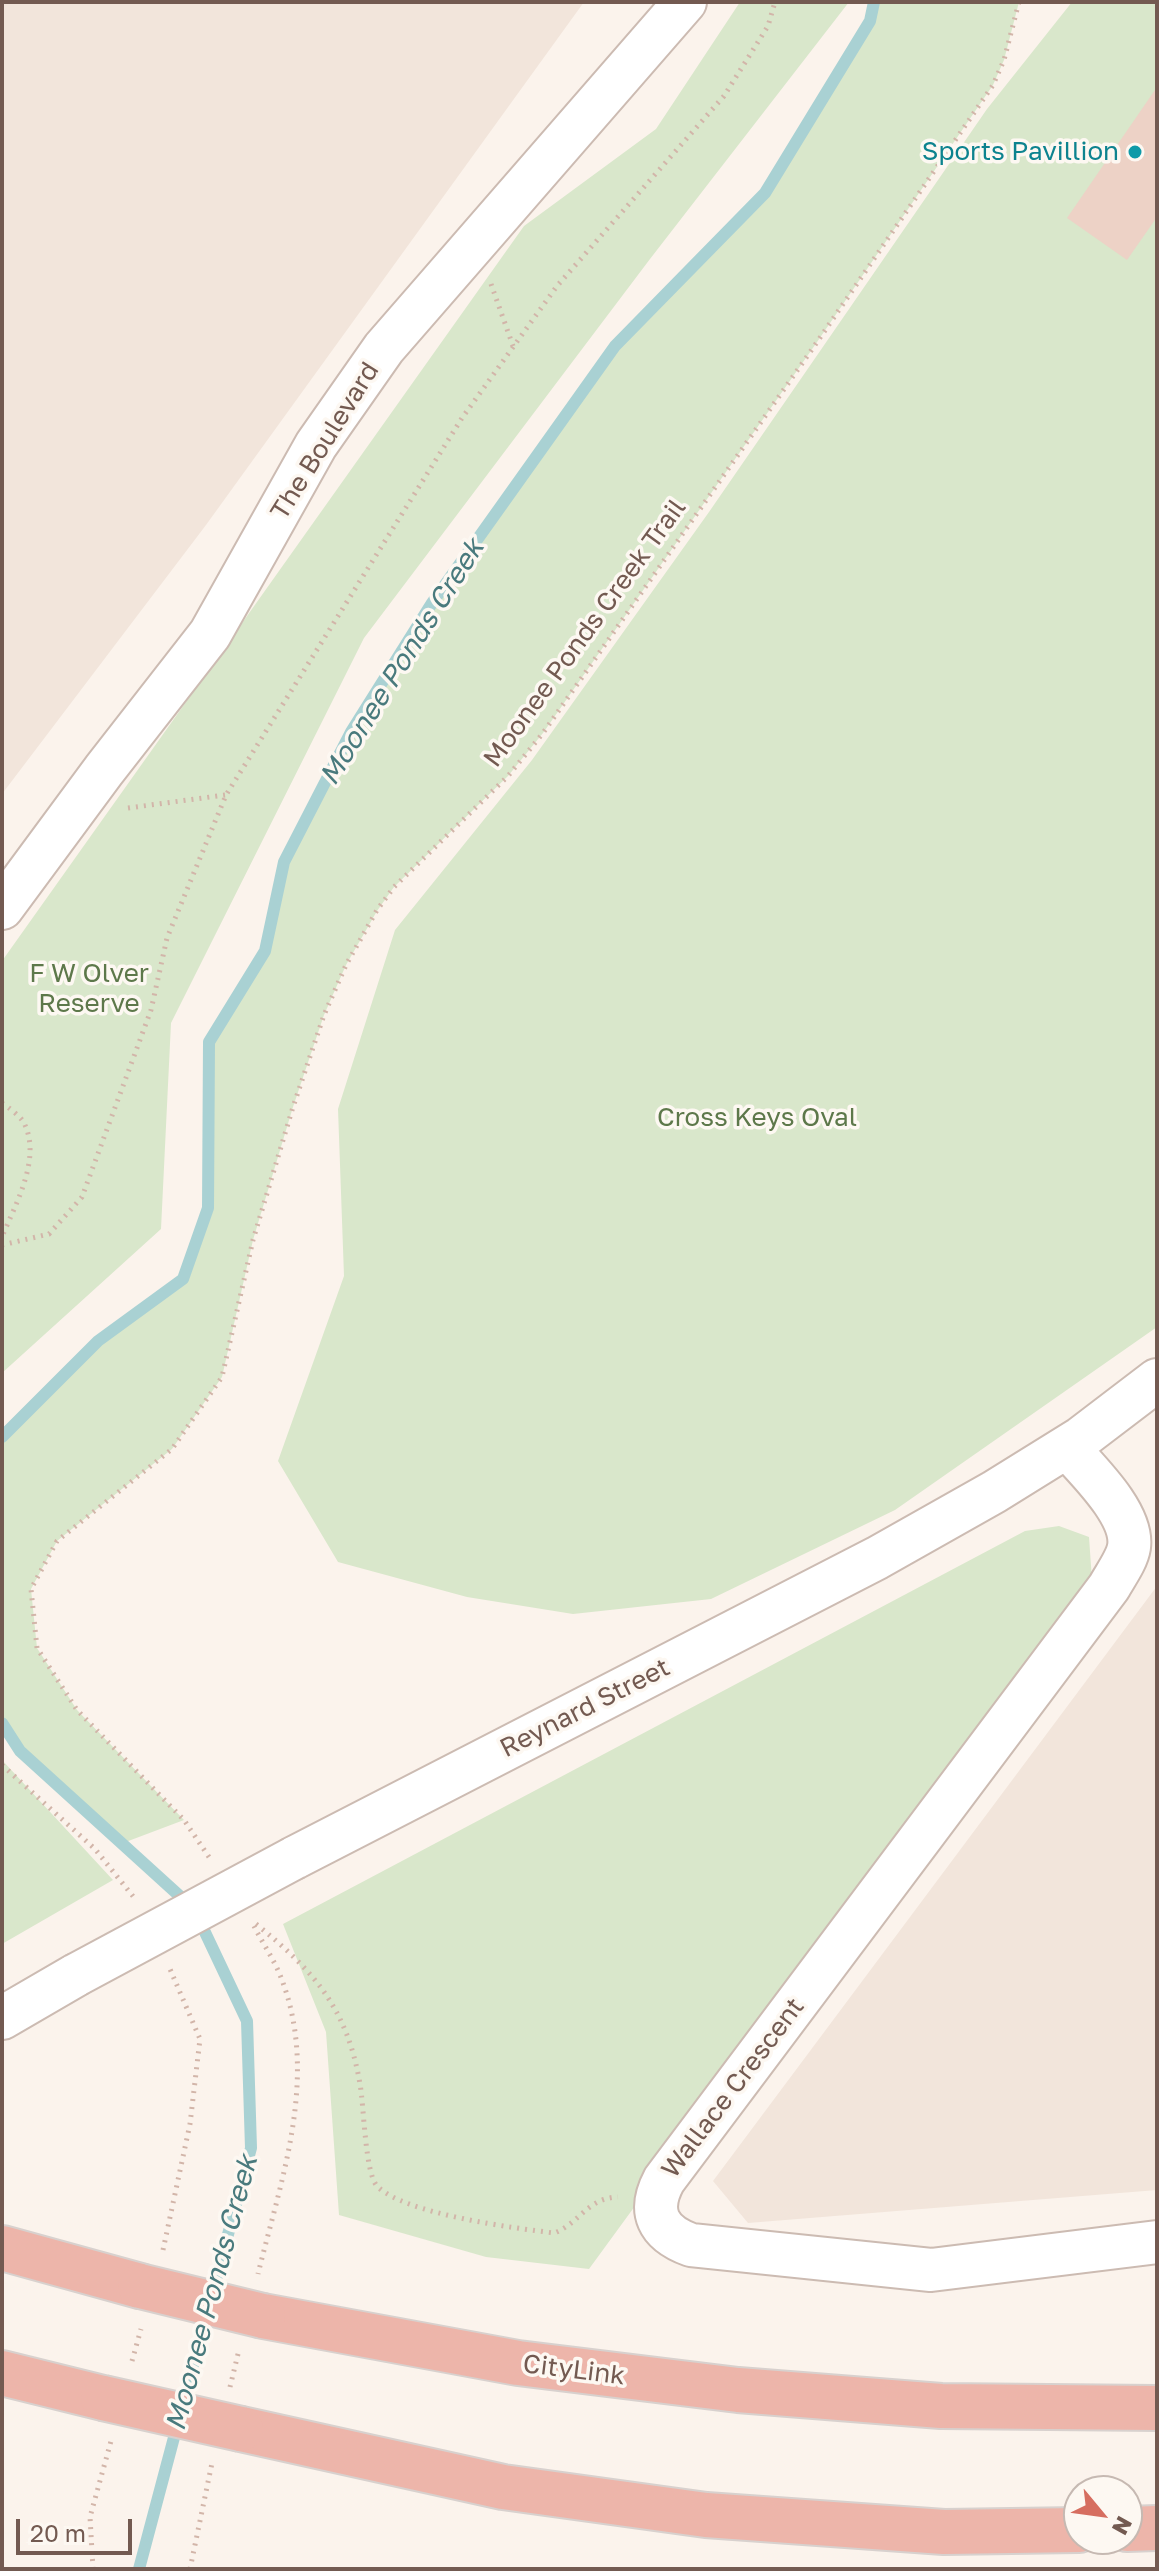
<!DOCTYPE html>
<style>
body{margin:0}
#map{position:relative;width:1159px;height:2571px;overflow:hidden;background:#fbf3ec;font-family:"Golos Text",sans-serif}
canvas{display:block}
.frame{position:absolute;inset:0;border:4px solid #735a51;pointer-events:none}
.north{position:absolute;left:1063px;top:2475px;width:80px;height:80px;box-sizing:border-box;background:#fdf8f2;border:2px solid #c6b9b2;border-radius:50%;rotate:119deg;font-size:22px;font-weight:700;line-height:32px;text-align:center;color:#735a51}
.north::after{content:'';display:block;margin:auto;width:28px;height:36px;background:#d66e60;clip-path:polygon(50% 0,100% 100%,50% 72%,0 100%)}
.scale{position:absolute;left:16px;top:2519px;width:116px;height:36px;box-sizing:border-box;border:4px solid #735a51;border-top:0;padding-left:10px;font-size:24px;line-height:28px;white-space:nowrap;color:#735a51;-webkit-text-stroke:6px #fdf8f2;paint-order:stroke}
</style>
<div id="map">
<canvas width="1159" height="2571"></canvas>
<div class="frame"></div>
<div class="north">N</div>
<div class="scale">20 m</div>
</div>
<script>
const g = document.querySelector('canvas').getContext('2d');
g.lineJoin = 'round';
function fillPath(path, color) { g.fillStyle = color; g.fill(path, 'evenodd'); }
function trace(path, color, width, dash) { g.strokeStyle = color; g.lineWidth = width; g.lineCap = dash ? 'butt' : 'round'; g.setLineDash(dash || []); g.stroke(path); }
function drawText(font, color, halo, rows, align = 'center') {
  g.font = font + ' "Golos Text",sans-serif'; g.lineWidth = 7; g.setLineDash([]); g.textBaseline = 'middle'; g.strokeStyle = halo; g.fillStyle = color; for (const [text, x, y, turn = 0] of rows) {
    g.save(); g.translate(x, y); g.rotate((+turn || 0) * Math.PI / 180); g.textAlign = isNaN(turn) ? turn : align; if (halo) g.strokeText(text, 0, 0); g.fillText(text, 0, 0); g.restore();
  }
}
const residential = new Path2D(`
 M2,2h582l-378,523 -204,269z
 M1157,1586v604l-409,33 -35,-42z`);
const green = new Path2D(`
 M740,2h109l-199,257 -286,379 -193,385 -10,206 -159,144v-412l522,-735 132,-97z
 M874,2h145l-15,58 -11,25 -178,260 -272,388 -35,43 -114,111 -17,24 -31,54 -22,50 -31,92 -40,133 -31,137 -50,72 -115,92 -26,48 6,59 40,62 107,110 -61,23 -103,-92 -18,-28v-286l96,-96 85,-62 25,-71 1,-166 56,-91 19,-89 67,-130 81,-129 183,-257 150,-153 105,-172z
 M1072,2h85v1325l-262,183 -184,89 -138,15 -106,-17 -129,-35 -60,-101 66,-185 -6,-167 57,-179 137,-170 177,-248 278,-403z
 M1059,1526l30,11 3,43 -503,689 -103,-12 -147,-42 -13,-183 -43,-108 742,-393z
 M2,1760l111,120 -111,64z`);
const stream = new Path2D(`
 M2,1437l96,-96 85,-62 25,-71 1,-166 56,-91 19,-89 67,-130 81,-129 183,-257 150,-153 105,-172 4,-19
 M2,1723l18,28 174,158 53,112 4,127 -112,421`);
const building = new Path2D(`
 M1157,87v130l-30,43 -60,-42z`);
const path = new Path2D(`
 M491,284l22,62
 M128,808l97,-13
 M2,1103c7,5 20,14 23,22 16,35 -10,80 -23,112
 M2,1245l47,-11 33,-37 69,-187 16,-72 59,-143 236,-377 95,-132 167,-190 44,-70 7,-24
 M2,1765l93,84 41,51
 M209,1857l-25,-37 -107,-110 -40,-62 -6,-59 26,-48 115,-92 50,-72 31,-137 40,-133 31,-92 22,-50 31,-55 17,-23 114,-111 35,-43 272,-388 178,-260 11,-25 15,-58
 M256,1924c58,47 91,84 104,160 4,22 5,89 17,102 27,28 137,42 177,47 25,-9 33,-35 64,-36
 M254,1926c8,16 19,32 26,49 40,99 2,201 -22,299
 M163,2250l27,-126 10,-85 -30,-70
 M132,2361l9,-32
 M230,2387l9,-37
 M93,2569l-3,-52 21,-76
 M190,2569l22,-106`);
const minor = new Path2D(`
 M2,908l102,-138 106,-136 106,-189 68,-97 301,-346
 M1067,1447c20,23 67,67 62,100 -2,13 -14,29 -20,40l-445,593c-17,32 -6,53 27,65l240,25 226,-28
 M294,1858l583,-300 117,-66 87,-54 76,-58
 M2,2018l74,-43`);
const highway = new Path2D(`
 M2,2248l138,38
 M263,2316l255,47 220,27 203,16 216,2
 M2,2373l101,25
 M241,2429l262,58 203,28 238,17 135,-2
 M1127,2529l30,-1`);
const minorBridge = new Path2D(`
 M76,1975l218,-117`);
const highwayBridge = new Path2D(`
 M140,2286l123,30
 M103,2398l138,31`);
const markers = [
 [1135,152,8,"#0f9aa8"]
];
const cultureNames = [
 ["Sports Pavillion",1119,152]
];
const streetNames = [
 ["The Boulevard",325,441,-58],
 ["Moonee Ponds Creek Trail",585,633,-54],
 ["Reynard Street",585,1708,-27],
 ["Wallace Crescent",733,2088,-53],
 ["CityLink",574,2370,7]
];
const parkNames = [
 ["F W Olver",89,974],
 ["Reserve",89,1004],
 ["Cross Keys Oval",757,1118]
];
const waterNames = [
 ["Moonee Ponds Creek",402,662,-58],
 ["Moonee Ponds Creek",212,2293,-75]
];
fillPath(residential, '#f2e5db');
fillPath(green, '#d9e7cb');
trace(stream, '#a9d1d3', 12);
fillPath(building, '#edd2c6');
trace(minor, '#ccbbb2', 46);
trace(highway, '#d8d1ce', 48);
trace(path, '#d2b5a9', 5, [2, 6]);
trace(minor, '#fff', 42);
trace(highway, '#edb5aa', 44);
trace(minorBridge, '#ccbbb2', 46, []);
trace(highwayBridge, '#d8d1ce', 48, []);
trace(minorBridge, '#fff', 42);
trace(highwayBridge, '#edb5aa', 44);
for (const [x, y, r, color] of markers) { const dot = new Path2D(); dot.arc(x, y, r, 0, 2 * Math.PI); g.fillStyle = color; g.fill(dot); trace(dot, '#fdf8f2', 3); }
drawText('26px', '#0d838f', '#fdf8f2', cultureNames, 'right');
drawText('26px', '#735a51', '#fdf8f2', streetNames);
drawText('26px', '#5d784a', '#fdf8f2', parkNames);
drawText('italic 28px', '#497a7d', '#fdf8f2', waterNames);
</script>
